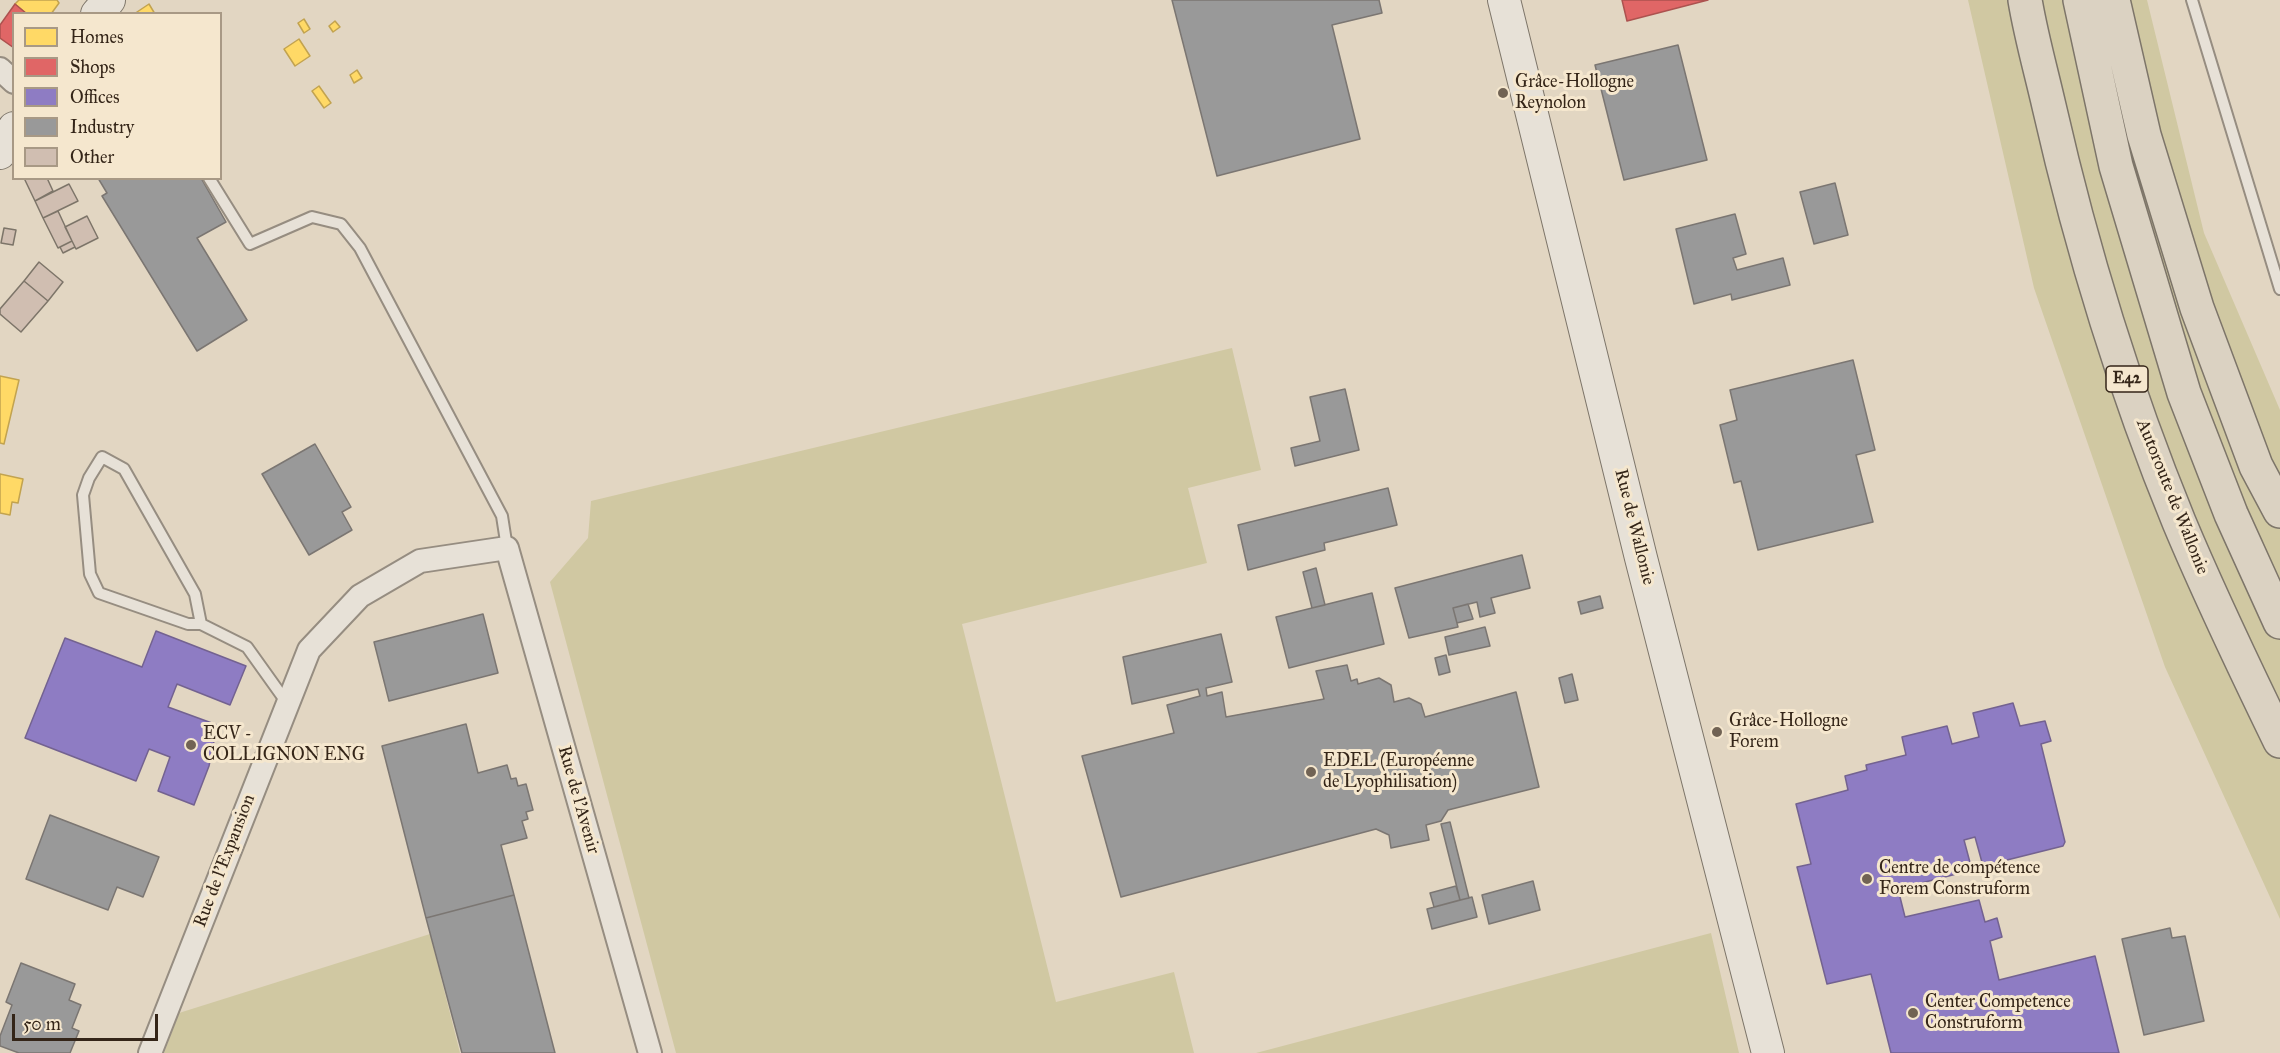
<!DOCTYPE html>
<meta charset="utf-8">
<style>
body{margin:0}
#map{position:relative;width:2280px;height:1053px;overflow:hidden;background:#e2d6c2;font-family:"IM FELL Great Primer",serif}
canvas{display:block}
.legend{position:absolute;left:12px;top:12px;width:210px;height:168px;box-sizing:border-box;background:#f5e7ce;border:2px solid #a89985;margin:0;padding:8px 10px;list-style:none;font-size:18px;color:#342518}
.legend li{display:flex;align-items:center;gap:12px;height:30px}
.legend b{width:30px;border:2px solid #a89985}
.scale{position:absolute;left:12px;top:1014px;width:146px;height:27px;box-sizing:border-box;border:3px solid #342518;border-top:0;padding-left:8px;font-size:18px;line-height:21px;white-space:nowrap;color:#342518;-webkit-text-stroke:4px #f5e7ce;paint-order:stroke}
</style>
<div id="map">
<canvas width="2280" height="1053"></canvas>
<ul class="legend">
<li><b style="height:16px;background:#ffd966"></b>Homes</li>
<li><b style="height:16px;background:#e06666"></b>Shops</li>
<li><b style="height:16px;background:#8e7cc3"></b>Offices</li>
<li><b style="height:16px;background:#999"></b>Industry</li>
<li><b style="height:16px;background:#d0beb1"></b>Other</li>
</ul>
<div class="scale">50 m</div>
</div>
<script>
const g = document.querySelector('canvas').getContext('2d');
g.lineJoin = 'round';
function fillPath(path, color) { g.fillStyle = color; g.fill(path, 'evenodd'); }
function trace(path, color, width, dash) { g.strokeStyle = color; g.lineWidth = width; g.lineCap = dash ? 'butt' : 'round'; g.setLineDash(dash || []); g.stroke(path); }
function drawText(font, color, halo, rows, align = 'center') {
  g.font = font + ' "IM FELL Great Primer",serif'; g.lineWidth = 6; g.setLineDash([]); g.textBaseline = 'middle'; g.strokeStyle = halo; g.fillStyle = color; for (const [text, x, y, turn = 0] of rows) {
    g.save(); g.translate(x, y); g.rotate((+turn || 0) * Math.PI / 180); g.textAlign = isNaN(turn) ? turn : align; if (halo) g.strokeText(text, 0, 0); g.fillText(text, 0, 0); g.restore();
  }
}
const green = new Path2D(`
 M1968,0h179l57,233 76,177v509l-115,-252 -131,-379z
 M1232,348l29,122 -73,18 19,75 -245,61 94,378 118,-30 20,81h-518l-126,-471 38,-44 3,-37z
 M1711,933l28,120h-483z
 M430,934l30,119h-296l15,-40z`);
const homes = new Path2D(`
 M19,0h38l2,3 -8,11h-24l-12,-10z
 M149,4l6,10h-21z
 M304,19l6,10 -6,4 -6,-10z
 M335,21l5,6 -7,5 -4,-6z
 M299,39l11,17 -15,10 -11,-17z
 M357,70l5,8 -8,5 -4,-8z
 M319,86l12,17 -7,5 -12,-17z
 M0,376l19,4 -15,64 -4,-1z
 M0,474l23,5 -5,24 -6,-1 -2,13 -10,-2z`);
const shops = new Path2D(`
 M1622,0h86l-81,21z
 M15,4l12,10h-13v34l-14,-10v-13z`);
const offices = new Path2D(`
 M156,631l90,35 -16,39 -53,-21 -9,23 52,19 -6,15 -5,25 -15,39 -36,-14 12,-34 -21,-8 -13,32 -111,-43 40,-100 77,29z
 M2013,703l7,23 25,-5 6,20 -10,3 24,98 -2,4 -80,20 -8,-29 -11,3 8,30 -74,19 7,28 74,-17 6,22 12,-4 5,19 -12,4 9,39 96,-24 24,97h-228l-20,-79 -44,10 -30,-117 14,-3 -15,-60 52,-14 -3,-14 22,-6 -1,-5 40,-10 -4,-18 45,-11 5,18 27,-7 -6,-24z`);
const industry = new Path2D(`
 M1172,0h207l3,13 -50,12 28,114 -143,37z
 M1678,45l29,115 -83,20 -29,-115z
 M98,178h103l25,44 -29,16 50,82 -50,31 -95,-155 5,-3z
 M1835,183l13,52 -34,9 -14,-52z
 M1735,214l11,40 -13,4 4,12 46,-12 7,27 -58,15 -1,-6 -37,10 -18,-75z
 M1853,360l22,90 -19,5 17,67 -115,28 -17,-69 -7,2 -14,-58 17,-5 -7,-30z
 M1345,389l14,61 -64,16 -4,-18 29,-7 -10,-44z
 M315,444l36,63 -9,5 10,18 -43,25 -47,-81z
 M1388,488l9,37 -73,18 1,7 -77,20 -10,-45z
 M1522,555l8,33 -39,10 4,15 -15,4 -3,-15 -24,6 5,19 -49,11 -14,-50z
 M1316,568l9,37 -13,3 -9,-36z
 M1372,593l12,51 -95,24 -13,-51z
 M1600,596l3,12 -22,6 -3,-12z
 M1468,604l5,15 -16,4 -4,-15z
 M483,614l15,59 -109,28 -15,-59z
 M1485,627l5,19 -41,9 -4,-18z
 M1221,634l11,48 -26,6 1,8 15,-4 4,25 98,-18 -8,-28 31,-6 4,16 6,-2 1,5 21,-6 12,7 3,17 15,-4 12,6 4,13 91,-25 23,95 -91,23 -7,11 -15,4 3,15 -38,8 -2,-13 -13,-6 -255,68 -39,-141 92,-23 -7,-28 33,-9 -2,-7 -66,15 -9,-47z
 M1446,655l4,17 -11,3 -4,-17z
 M1572,674l6,26 -13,3 -6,-25z
 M466,724l12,49 29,-8 4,14 5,-1 2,8 8,-2 7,26 -7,2 2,7 -6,2 5,17 -26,7 13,50 -88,23 -44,-172z
 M50,815l109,42 -16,40 -26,-10 -9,23 -82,-31z
 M1450,822l19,76 -9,2 -19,-76z
 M1533,881l7,29 -51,14 -7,-29z
 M1456,886l4,14 -26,7 -4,-14z
 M514,895l41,158h-93l-36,-135z
 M1472,897l5,20 -45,12 -5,-20z
 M2170,928l2,10 13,-2 19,85 -60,14 -22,-96z
 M21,963l54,21 -6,16 12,5 -9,23 7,3 -9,22h-51l-19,-7v-10l12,-31 -6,-3z`);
const building = new Path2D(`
 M24,178h23l6,13 -18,10z
 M69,184l9,17 -35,17 -8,-17z
 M58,211l14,30 -14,7 -15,-30z
 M87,216l11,22 -22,11 -11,-22z
 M4,228l12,2 -3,15 -12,-2z
 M72,241l3,6 -12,6 -3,-6z
 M39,262l24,20 -15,19 -24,-20z
 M24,281l24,20 -27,31 -21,-18v-5z`);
const lane = new Path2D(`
 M2192,0l88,289
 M209,178l41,66 62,-27 29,7 19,24 142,268 5,32
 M201,624h-13l-89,-31 -9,-19 -7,-79 6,-17 13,-21 22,12 71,125 6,30 46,23 40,56`);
const street = new Path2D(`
 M0,69l14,13
 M150,1053l159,-403 51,-54 60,-35 87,-13 143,505`);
const secondary = new Path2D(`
 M1504,0l137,558 127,495
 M97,14l12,-14
 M0,153l14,-25`);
const highway = new Path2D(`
 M2025,0c6,36 16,71 24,106 32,141 75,282 130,416 31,74 66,147 101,219
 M2080,0l36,166 68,227 47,121 49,108
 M2113,0l31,135 53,173 59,158 24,45`);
const markers = [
 [1503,93,6,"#716354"],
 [1717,732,6,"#716354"],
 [191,745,6,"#716354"],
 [1311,772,6,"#716354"],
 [1867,879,6,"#716354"],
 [1913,1013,6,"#716354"]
];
const shields = [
 [2127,379,42]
];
const shieldNames = [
 ["E42",2127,379]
];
const poiNames = [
 ["Grâce-Hollogne",1515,83],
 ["Reynolon",1515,104],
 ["Grâce-Hollogne",1729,722],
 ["Forem",1729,743],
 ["ECV -",203,735],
 ["COLLIGNON ENG",203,756],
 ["EDEL (Européenne",1323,762],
 ["de Lyophilisation)",1323,783],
 ["Centre de compétence",1879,869],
 ["Forem Construform",1879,890],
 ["Center Competence",1925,1003],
 ["Construform",1925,1024]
];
const streetNames = [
 ["Autoroute de Wallonie",2172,497,68],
 ["Rue de Wallonie",1634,527,76],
 ["Rue de l'Avenir",578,800,74],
 ["Rue de l'Expansion",225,861,-69]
];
fillPath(green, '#d0c8a2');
fillPath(homes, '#ffd966');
trace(homes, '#c2a34f', 1.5);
fillPath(shops, '#e06666');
trace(shops, '#ac524f', 1.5);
fillPath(offices, '#8e7cc3');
trace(offices, '#736290', 1.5);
fillPath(industry, '#999');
trace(industry, '#7b7672', 1.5);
fillPath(building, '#d0beb1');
trace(building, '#7d7569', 1.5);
trace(lane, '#968d81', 14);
trace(street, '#968d81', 26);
trace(secondary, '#7d7569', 34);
trace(highway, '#7d7569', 36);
trace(lane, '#e7e1d7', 10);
trace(street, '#e7e1d7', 22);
trace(secondary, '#e7e1d7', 32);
trace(highway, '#dbd2c2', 33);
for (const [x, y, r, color] of markers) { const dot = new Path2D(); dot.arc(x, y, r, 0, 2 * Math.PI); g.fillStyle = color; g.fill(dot); trace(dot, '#f5e7ce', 2); }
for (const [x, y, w] of shields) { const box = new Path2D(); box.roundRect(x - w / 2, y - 13, w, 26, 4.5); g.fillStyle = '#f5e7ce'; g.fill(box); trace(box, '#342518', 1.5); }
drawText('bold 16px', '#342518', null, shieldNames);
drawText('18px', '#342518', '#f5e7ce', poiNames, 'left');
drawText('18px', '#342518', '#f5e7ce', streetNames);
</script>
